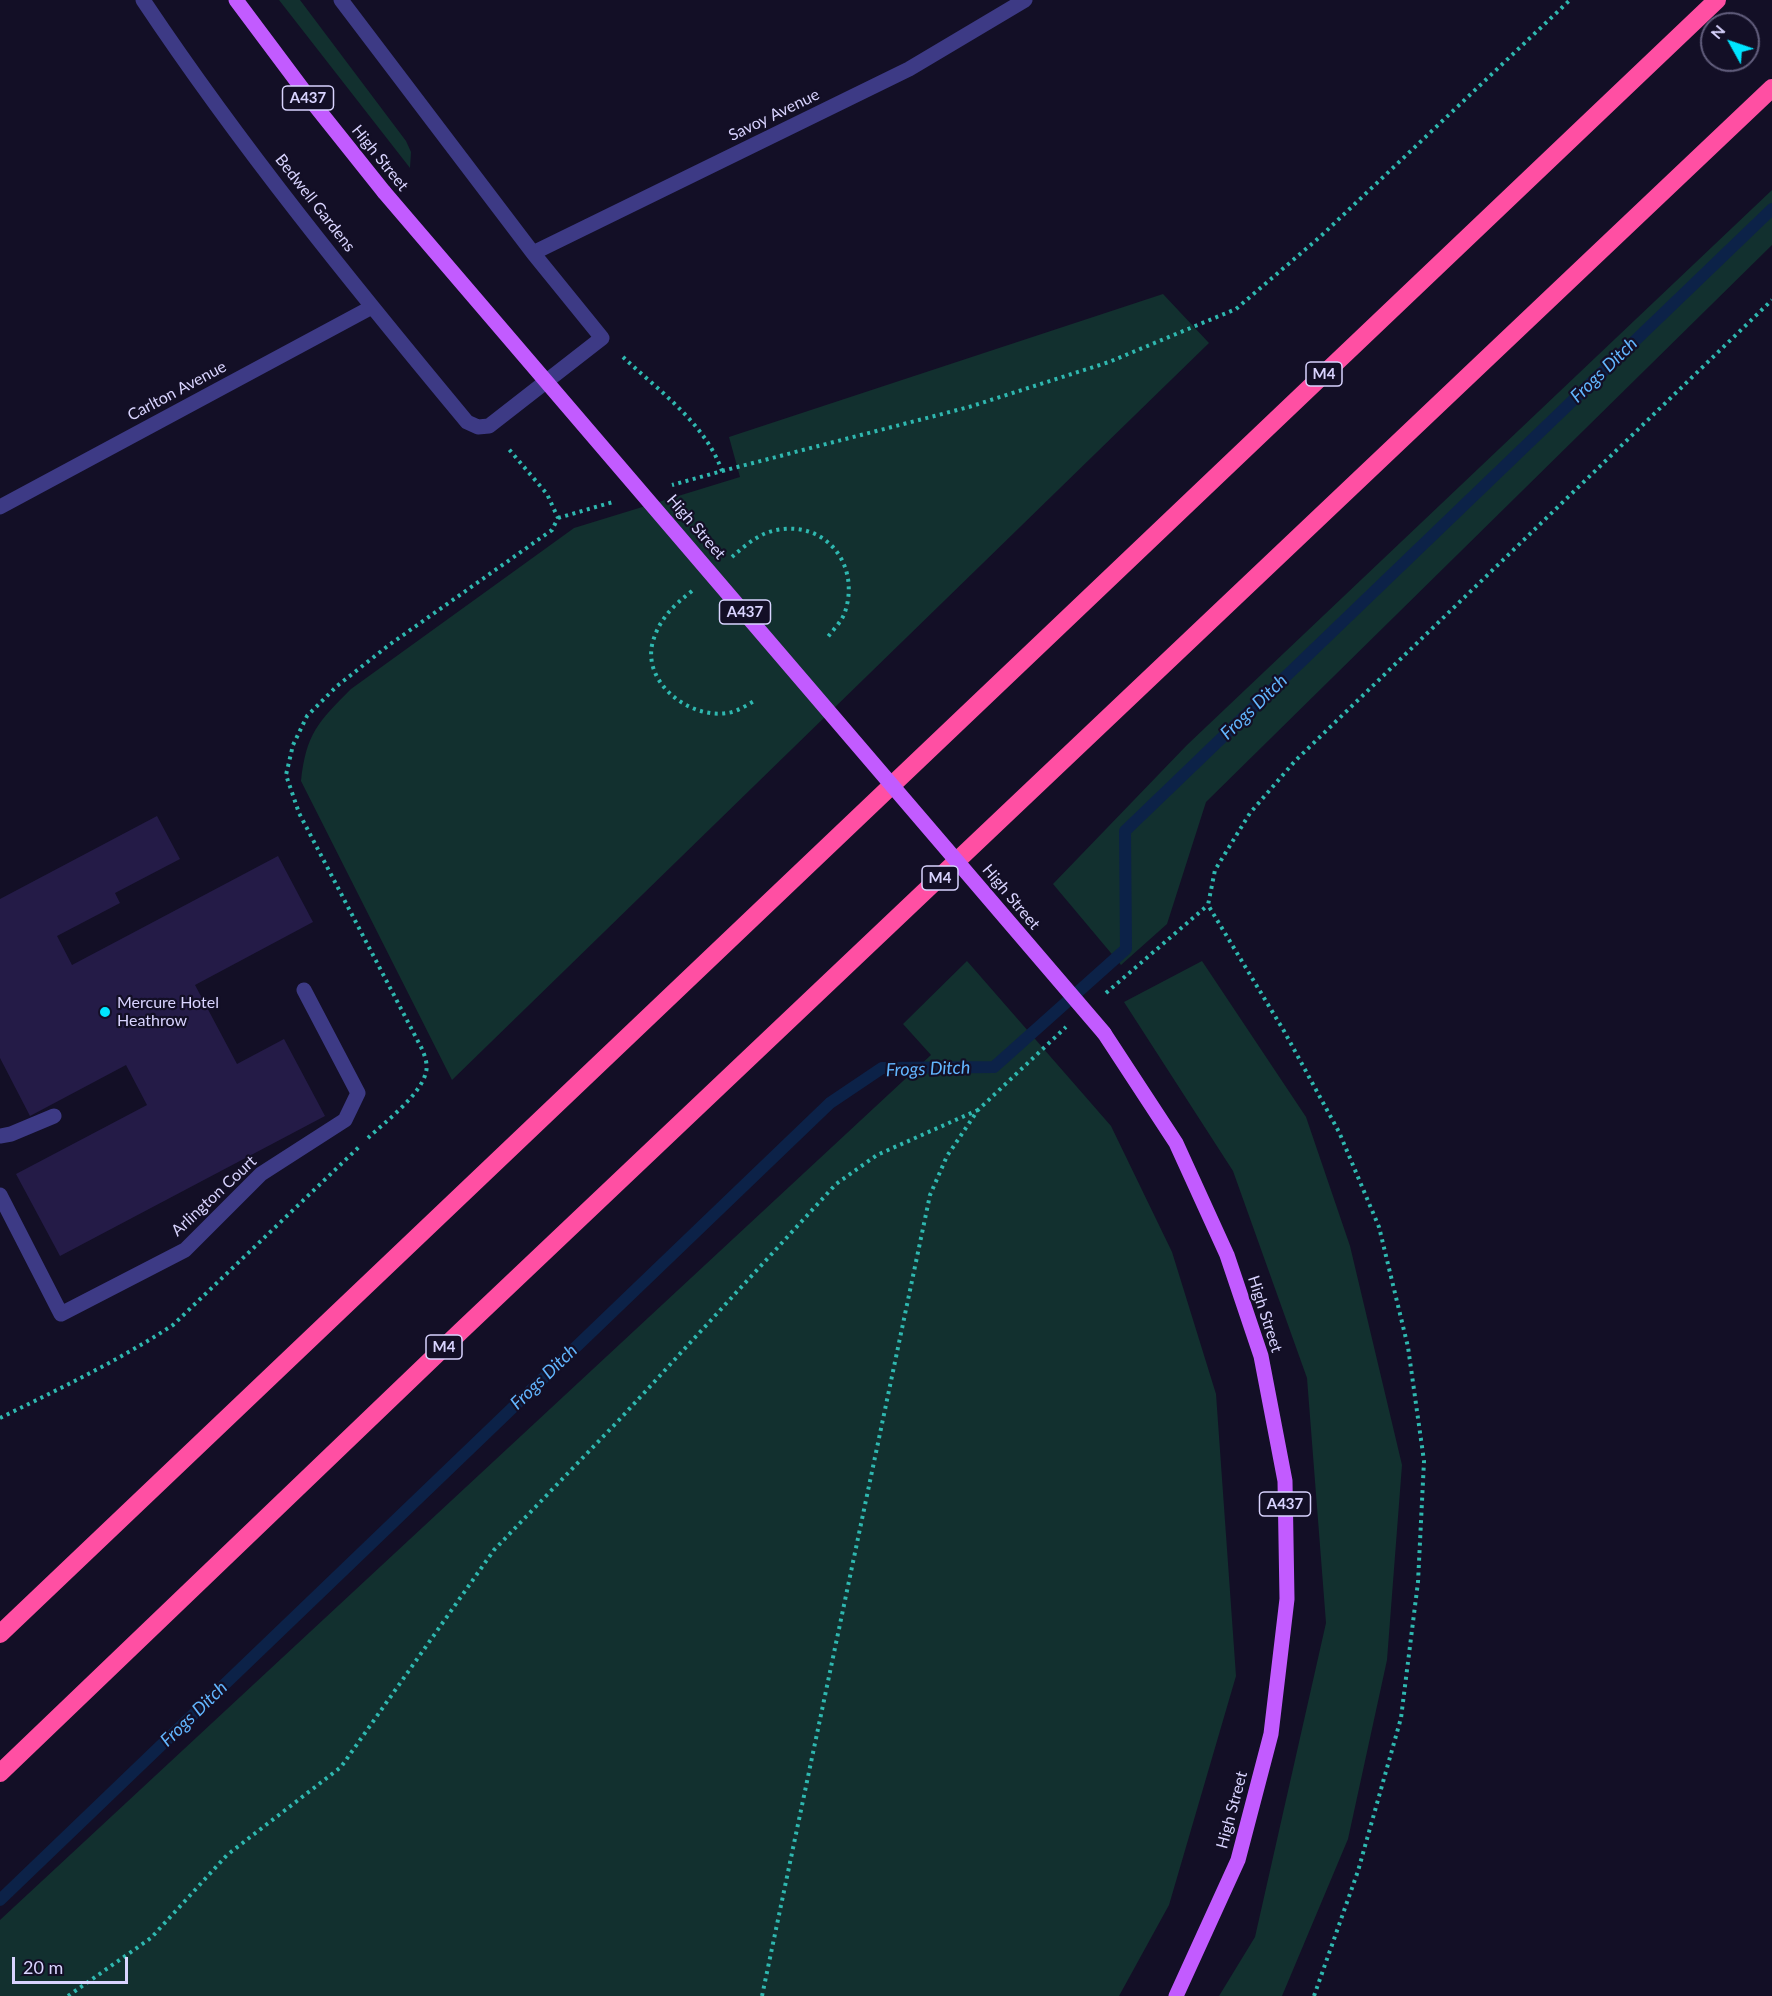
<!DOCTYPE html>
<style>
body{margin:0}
#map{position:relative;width:1772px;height:1996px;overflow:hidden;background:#130f26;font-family:Lato,sans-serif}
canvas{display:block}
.north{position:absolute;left:1700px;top:12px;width:60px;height:60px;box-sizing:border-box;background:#130f26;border:2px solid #625e7d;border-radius:50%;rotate:310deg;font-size:16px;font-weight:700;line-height:24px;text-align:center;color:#d9d4ff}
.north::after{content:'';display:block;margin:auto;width:21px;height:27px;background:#00e5ff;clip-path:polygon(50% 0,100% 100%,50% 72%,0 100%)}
.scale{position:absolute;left:12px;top:1957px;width:116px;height:27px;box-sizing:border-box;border:3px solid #d9d4ff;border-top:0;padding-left:8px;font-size:18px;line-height:21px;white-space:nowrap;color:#d9d4ff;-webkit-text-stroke:4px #130f26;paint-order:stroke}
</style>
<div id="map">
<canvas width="1772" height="1996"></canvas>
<div class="north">N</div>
<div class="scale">20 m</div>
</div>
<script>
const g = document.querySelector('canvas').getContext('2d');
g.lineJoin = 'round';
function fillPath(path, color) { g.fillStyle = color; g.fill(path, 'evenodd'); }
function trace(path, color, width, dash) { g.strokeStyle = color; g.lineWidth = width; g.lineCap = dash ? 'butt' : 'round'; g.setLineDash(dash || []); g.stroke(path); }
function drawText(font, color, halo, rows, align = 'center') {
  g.font = font + ' Lato,sans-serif'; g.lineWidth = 4.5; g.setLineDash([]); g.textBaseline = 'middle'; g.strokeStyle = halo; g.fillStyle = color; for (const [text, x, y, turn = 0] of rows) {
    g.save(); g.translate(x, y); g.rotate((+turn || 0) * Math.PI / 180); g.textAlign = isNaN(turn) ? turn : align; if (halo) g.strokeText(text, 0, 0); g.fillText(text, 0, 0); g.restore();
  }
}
const green = new Path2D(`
 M279,0h21l106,141 5,11 -1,16z
 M1772,190v55l-566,557 -39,122 -46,41 -68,-81 134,-139z
 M1163,294l46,49 -757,737 -151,-299c5,-47 17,-59 50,-92l223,-161 166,-51 -11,-40z
 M967,961l144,165 61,126 44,142 20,282 -67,229 -50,91h-1119v-76l931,-865 -28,-31z
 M1202,961l104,156 44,129 52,219 -15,195 -39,179 -66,157h-63l36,-59 71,-314 -19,-245 -74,-207 -109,-169z`);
const stream = new Path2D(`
 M0,1900l830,-797 52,-35 112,-1 132,-118 -1,-118 647,-622`);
const building = new Path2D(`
 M157,816l23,43 -65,34 5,10 -63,33 15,29 206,-109 35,66 -118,63 42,79 47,-25 41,77 -265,140 -44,-82 131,-69 -21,-40 -96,51 -30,-58v-159z`);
const path = new Path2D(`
 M623,357c36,34 82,66 99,114l-50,14
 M722,471l247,-64 140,-45 127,-53 85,-73 249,-236
 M558,518l55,-16
 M732,557c10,-9 22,-19 34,-24 53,-19 96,27 79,79 -3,9 -12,18 -18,26
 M692,591c-18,14 -32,27 -39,50 -12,41 36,78 74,72 10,-1 20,-8 29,-13
 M1106,993l102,-88
 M368,1138c17,-16 53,-43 58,-66 2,-7 -1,-16 -4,-23l-123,-236 -13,-38 7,-30 14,-29 30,-30 52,-41 163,-115 6,-12 -11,-24 -40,-47
 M0,1418c59,-29 118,-57 173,-93l188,-180
 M68,1996l83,-58 76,-83 114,-88 153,-217 127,-132 215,-234 41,-29 101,-45
 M762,1996l168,-801 17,-39 31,-46 88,-83
 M1314,1996l44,-125 43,-153 17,-136 6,-121 -16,-114 -29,-120 -40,-95 -55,-101 -76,-126 7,-35 35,-57 45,-52 477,-461`);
const lane = new Path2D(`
 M0,1136l11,-2 43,-18
 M0,1195l61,119 124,-64 76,-76 84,-54 13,-27 -54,-103`);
const street = new Path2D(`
 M143,0c98,147 211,286 324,422l11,5 11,-1 113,-88 -69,-85 -192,-253
 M533,253l376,-184 116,-69
 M0,507l372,-200`);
const primary = new Path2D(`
 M236,0l77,103 71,89
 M1104,1033l72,110 51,112 34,101 24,125 2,118 -16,135 -33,126 -62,136`);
const highway = new Path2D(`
 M0,1634l1717,-1634
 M0,1773l461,-442 1311,-1243`);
const primaryBridge = new Path2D(`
 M384,192l720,841`);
const markers = [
 [105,1012,6,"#00e5ff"]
];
const shields = [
 [308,98,51],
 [1324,374,36],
 [745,612,51],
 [940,878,36],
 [444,1347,36],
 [1285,1504,51]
];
const shieldNames = [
 ["A437",308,98],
 ["M4",1324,374],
 ["A437",745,612],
 ["M4",940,878],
 ["M4",444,1347],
 ["A437",1285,1504]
];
const streetNames = [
 ["Savoy Avenue",774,115,-26],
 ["High Street",380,158,51],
 ["Bedwell Gardens",315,203,52],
 ["Carlton Avenue",177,391,-28],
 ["High Street",696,527,49],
 ["High Street",1011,897,50],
 ["Arlington Court",214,1196,-43],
 ["High Street",1265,1314,72],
 ["High Street",1232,1810,-75]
];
const poiNames = [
 ["Mercure Hotel",117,1003],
 ["Heathrow",117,1021]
];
const waterNames = [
 ["Frogs Ditch",1604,370,-44],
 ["Frogs Ditch",1254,707,-44],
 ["Frogs Ditch",928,1069,-2],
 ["Frogs Ditch",544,1377,-44],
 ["Frogs Ditch",194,1714,-44]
];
fillPath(green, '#12302f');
trace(stream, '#0c2248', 12);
fillPath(building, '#241b47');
trace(path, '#2fb8b0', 4, [3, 4.5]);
trace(lane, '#3d3a85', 15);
trace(street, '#3d3a85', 15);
trace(primary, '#c25bff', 15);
trace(highway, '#ff4fa3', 18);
trace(primaryBridge, '#c25bff', 15);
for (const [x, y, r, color] of markers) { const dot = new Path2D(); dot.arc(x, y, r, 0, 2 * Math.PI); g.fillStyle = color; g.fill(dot); trace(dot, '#130f26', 2); }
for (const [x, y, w] of shields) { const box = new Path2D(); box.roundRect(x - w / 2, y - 12, w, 24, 4.5); g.fillStyle = '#130f26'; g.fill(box); trace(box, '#d9d4ff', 1.5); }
drawText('bold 15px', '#d9d4ff', null, shieldNames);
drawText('16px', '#d9d4ff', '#130f26', streetNames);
drawText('16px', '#d9d4ff', '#130f26', poiNames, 'left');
drawText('italic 18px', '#62b6ff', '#130f26', waterNames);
</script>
